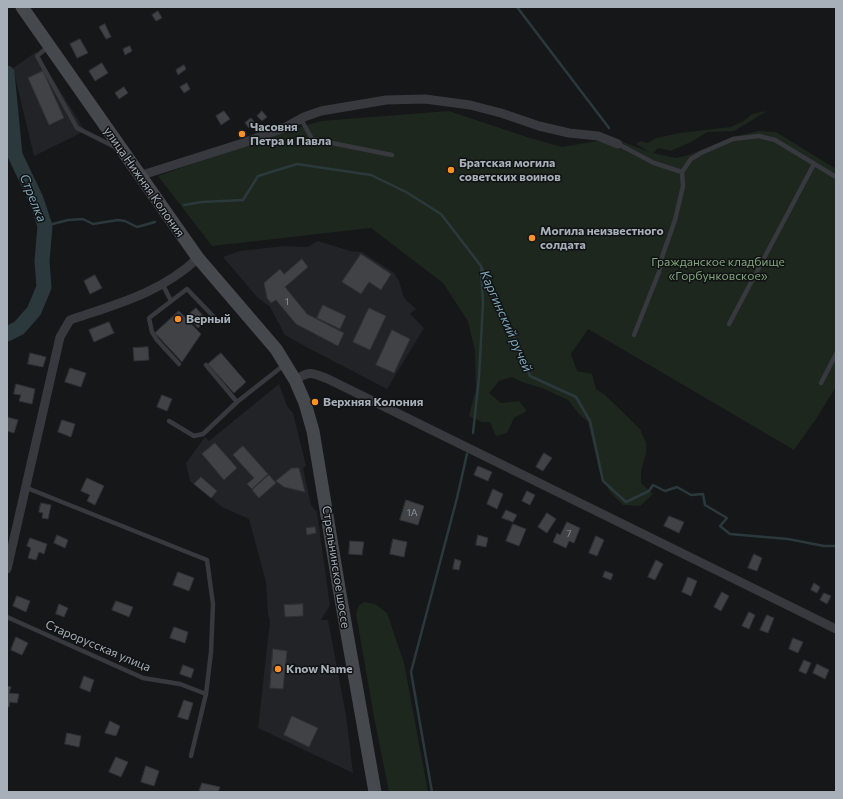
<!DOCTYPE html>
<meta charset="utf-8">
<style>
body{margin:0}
#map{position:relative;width:843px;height:799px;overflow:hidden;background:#161719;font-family:Commissioner,sans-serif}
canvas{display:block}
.frame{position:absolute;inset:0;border:8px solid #a7b0b9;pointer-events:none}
</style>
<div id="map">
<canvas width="843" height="799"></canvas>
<div class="frame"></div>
</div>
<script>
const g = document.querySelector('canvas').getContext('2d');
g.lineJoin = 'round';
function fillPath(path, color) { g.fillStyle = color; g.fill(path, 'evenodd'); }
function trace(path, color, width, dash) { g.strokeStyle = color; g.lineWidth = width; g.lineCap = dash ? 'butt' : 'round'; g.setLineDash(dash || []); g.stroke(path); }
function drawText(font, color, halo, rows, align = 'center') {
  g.font = font + ' Commissioner,sans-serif'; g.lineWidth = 3; g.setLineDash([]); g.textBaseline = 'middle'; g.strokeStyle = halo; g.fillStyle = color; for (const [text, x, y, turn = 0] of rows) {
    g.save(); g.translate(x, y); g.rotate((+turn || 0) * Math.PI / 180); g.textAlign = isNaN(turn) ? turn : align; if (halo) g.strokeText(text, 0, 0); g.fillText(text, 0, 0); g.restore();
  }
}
const built = new Path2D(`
 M36,52l49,79 -51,25 -21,-88z
 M318,241l32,10 12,1 32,21 5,8 5,17 12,11 -6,5 14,14 -37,61 -77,-40 -25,-14 -15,-28 -13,-10 -34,-40 17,-6 44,-5 23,1z
 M279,384l8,22 6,7 13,53 -3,2 8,37 6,7 13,93 -9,15h7l18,95 7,58 -95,-45 12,-107 -2,-6 -2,-33 -17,-63 -27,-12 -32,-26 -4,-18 19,-26 4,4z`);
const green = new Path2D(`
 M449,111l81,27 32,9 35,-6 26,1 26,10 -13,-8 4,-3 8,2 8,-5 24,-5 51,-6 14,-7 7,-6 15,-3 -33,20 -27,1 -14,9 -22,10 -13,-3 -5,5 22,5 14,-3 43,-18 27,-6 17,1 60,37v218l-20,32 -22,31 -206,-121 -17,25 6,17 15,3 4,15 9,6 35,34 6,14v10l-5,19v11l12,11 -13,12 -17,-1 -13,-13 -10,-18 -12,-52 -9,-8 -11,-14 -26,-12 -20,-6 -10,-5 -13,4 -10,12 12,10 18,-2 8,10 -13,7 -7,15 -11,3 -6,-14h-8l-13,-6 7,-27 -1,-37 -7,-31 -25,-38 -72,-55 -159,18 -54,-70 120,-42 43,-13z
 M364,602l11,2 12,9 17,50 24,129h-39l-15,-75 -18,-103 3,-9z`);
const stream = new Path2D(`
 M517,7l92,121
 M184,205l18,-3 41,-2 15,-24 39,-12 74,11 35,17 35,22 40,52 26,53 23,57 46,21 14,24 13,60 23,21 23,-11 4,-6 12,6 12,-4 14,8 12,-1 2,11 22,13 -7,8 10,8 58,5 36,7h12
 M45,226l23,-6 15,-1 10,5 25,-4 7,1 12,6 18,-5
 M473,433l6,-56 4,-74 -2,-35
 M432,792l-21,-120 46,-174 10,-44`);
const river = new Path2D(`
 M7,73l8,82 21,44 9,27 -3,35 2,26 -10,24 -15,17 -12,6`);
const building = new Path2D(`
 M158,11l4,7 -6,3 -4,-6z
 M105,24l6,13 -5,2 -7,-12z
 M80,39l8,14 -11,5 -7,-14z
 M130,46l2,5 -7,4 -2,-6z
 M102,63l6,10 -13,8 -6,-10z
 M184,65l2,4 -8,6 -2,-5z
 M43,71l21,47 -15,7 -21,-47z
 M187,83l3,6 -6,4 -4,-6z
 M124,87l4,6 -9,6 -4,-6z
 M224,111l6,8 -9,6 -5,-9z
 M262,111l5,6 -5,4 -5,-5z
 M251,118l4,5 -6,5 -4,-5z
 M237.5 134a4.5 4.5 0 1 1 9 0a4.5 4.5 0 1 1-9 0Z
 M361,254l30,20 -10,16 -12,-8 -8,12 -19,-12z
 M302,259l6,8 -23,20 22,27 37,19 -6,13 -42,-22 -20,-24 -5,3 -4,-5 -3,-15 16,-14 4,5z
 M95,275l7,13 -12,6 -6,-13z
 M323,305l23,11 -6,13 -23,-11z
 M196,308l11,12 -9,8 -11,-12z
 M369,308l17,8 -16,34 -17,-8z
 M179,311l22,23 -19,28 -27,-29z
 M109,322l5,11 -20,9 -5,-12z
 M392,330l18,9 -16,34 -18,-8z
 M148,347l1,13 -15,1 -1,-13z
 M30,353l16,4 -3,10 -15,-3z
 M221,353l25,29 -12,11 -26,-29z
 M70,368l16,5 -5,14 -16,-5z
 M16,384l19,5 -3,15 -13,-3 2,-6 -7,-1z
 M162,395l10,4 -5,12 -10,-4z
 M7,417l11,3 -4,13 -7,-2z
 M62,420l13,4 -4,13 -13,-5z
 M215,443l22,25 -13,12 -22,-26z
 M243,446l25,28 -16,15 -5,-5 7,-6 -21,-23z
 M544,453l8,5 -9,13 -7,-4z
 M478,466l14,6 -4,9 -14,-6z
 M292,468h7l6,24 -21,-5 -8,-6z
 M269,475l7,8 -17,15 -7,-8z
 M201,477l16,14 -6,7 -17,-14z
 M87,478l17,8 -9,19 -8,-4 3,-6 -9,-4z
 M493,489l10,5 -6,15 -10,-5z
 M527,491l8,4 -5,10 -8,-4z
 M406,500l18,6 -6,19 -18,-5z
 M41,503l10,2 -3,14 -6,-1 1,-5 -4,-1z
 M506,510l11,5 -4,7 -11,-4z
 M547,513l9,6 -9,14 -9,-6z
 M669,516l15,6 -5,11 -15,-7z
 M567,522l13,6 -6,15 -5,-2 -3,7 -13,-6 4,-9 3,2z
 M513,524l13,5 -7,17 -13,-5z
 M315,527l1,6 -9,2 -1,-7z
 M57,535l11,5 -3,8 -11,-5z
 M478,535l10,3 -2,9 -10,-2z
 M596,536l8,4 -7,16 -8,-3z
 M30,538l17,6 -3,10 -5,-2 -3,8 -8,-2 3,-10 -4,-2z
 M393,539l14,3 -3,15 -14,-3z
 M350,541l14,1 -2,13 -13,-1z
 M754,554l8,4 -5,13 -9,-3z
 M455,559l6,2 -2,9 -6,-1z
 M656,560l7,4 -8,16 -7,-3z
 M605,571l8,3 -2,6 -8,-3z
 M178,572l16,6 -5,13 -16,-6z
 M688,577l9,4 -6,15 -9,-4z
 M814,583l6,4 -3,6 -6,-3z
 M722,592l7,4 -8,15 -7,-4z
 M824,593l7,3 -4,8 -7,-4z
 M17,596l13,5 -4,11 -13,-6z
 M116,601l17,6 -4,10 -17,-7z
 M59,604l9,4 -4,9 -8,-3z
 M303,604v12l-18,1 -1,-12z
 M749,612l6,3 -6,14 -7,-3z
 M767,615l7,3 -6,15 -8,-3z
 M174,627l14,5 -3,11 -15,-5z
 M16,637l12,6 -6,12 -11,-5z
 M793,638l10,4 -5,11 -9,-4z
 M273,649l14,2 -4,38 -13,-1z
 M804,660l7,3 -5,11 -7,-3z
 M817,664l12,6 -4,9 -12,-6z
 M183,665l11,4 -3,9 -11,-4z
 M84,676l10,4 -4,12 -10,-4z
 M7,686l4,1 -2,6 10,1 -2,9 -7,-1 -1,5h-2z
 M184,700l9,3 -5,17 -10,-3z
 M292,716l26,12 -9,19 -25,-12z
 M110,721l10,5 -4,10 -11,-3z
 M67,733l14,3 -2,11 -14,-3z
 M116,757l12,5 -7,15 -12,-5z
 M146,766l13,5 -5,15 -13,-4z
 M202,783l18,4 -2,5h-19z`);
const lane = new Path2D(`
 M49,46l-12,10 40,72 38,19
 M301,119l11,20 80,16
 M618,144l36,19 28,9 9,-13 10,-6 32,-14 26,-3 16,4 61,37
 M163,285l8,16
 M729,324l85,-160
 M634,335l25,-63 3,-15 13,-37 8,-34 -1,-14
 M179,364l-22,-24 -5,-8 -3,-14 38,-29 27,28
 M206,365l31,37
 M821,383l15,-29
 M169,421l25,15 9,-2 34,-32 47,-37
 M27,488l180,72 6,44 -2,48 -5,42 -15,62
 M7,617l136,61 37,6 26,10`);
const street = new Path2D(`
 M139,176l104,-33 43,-16 18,-10 17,-6 65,-11 39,-1 45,6 31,8 38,13 30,7 29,3 20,8
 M295,380c16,-10 17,-7 33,-1l508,250
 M7,569l53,-232 10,-17c47,-16 91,-27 128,-62`);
const secondary = new Path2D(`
 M22,7l176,251 78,91 19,31 10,23 8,28 26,157 36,204`);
const markers = [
 [242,134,4,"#fe9229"],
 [451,170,4,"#fe9229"],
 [532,238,4,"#fe9229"],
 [178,319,4,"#fe9229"],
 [315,402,4,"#fe9229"],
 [278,669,4,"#fe9229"]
];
const numberNames = [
 ["1",287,302],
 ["1А",412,513],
 ["7",569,534]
];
const poiNames = [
 ["Часовня",250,127],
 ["Петра и Павла",250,141],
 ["Братская могила",459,163],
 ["советских воинов",459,177],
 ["Могила неизвестного",540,231],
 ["солдата",540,245],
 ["Верный",186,319],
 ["Верхняя Колония",323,402],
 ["Know Name",286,669]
];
const streetNames = [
 ["улица Нижняя Колония",144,182,55],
 ["Стрельнинское шоссе",336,567,81],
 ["Старорусская улица",98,646,23]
];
const parkNames = [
 ["Гражданское кладбище",718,262],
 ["«Горбунковское»",718,276]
];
const waterNames = [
 ["Стрелка",33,198,68],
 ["Каргинский ручей",506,321,66]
];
fillPath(built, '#222326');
fillPath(green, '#1e271e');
trace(stream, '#2b393d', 2.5);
trace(river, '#2b393d', 15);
fillPath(building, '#404246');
trace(building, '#303135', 1);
trace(lane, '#37393e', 4.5);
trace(street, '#37393e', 9);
trace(secondary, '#45494e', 13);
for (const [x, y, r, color] of markers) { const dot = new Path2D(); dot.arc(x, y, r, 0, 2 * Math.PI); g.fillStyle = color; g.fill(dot); trace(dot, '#111214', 1.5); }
drawText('10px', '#8d949c', null, numberNames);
drawText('bold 12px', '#a7b0b9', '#111214', poiNames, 'left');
drawText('12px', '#a7b0b9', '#111214', streetNames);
drawText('12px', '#82a67d', '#111214', parkNames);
drawText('italic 13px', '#7ca5b6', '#111214', waterNames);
</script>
